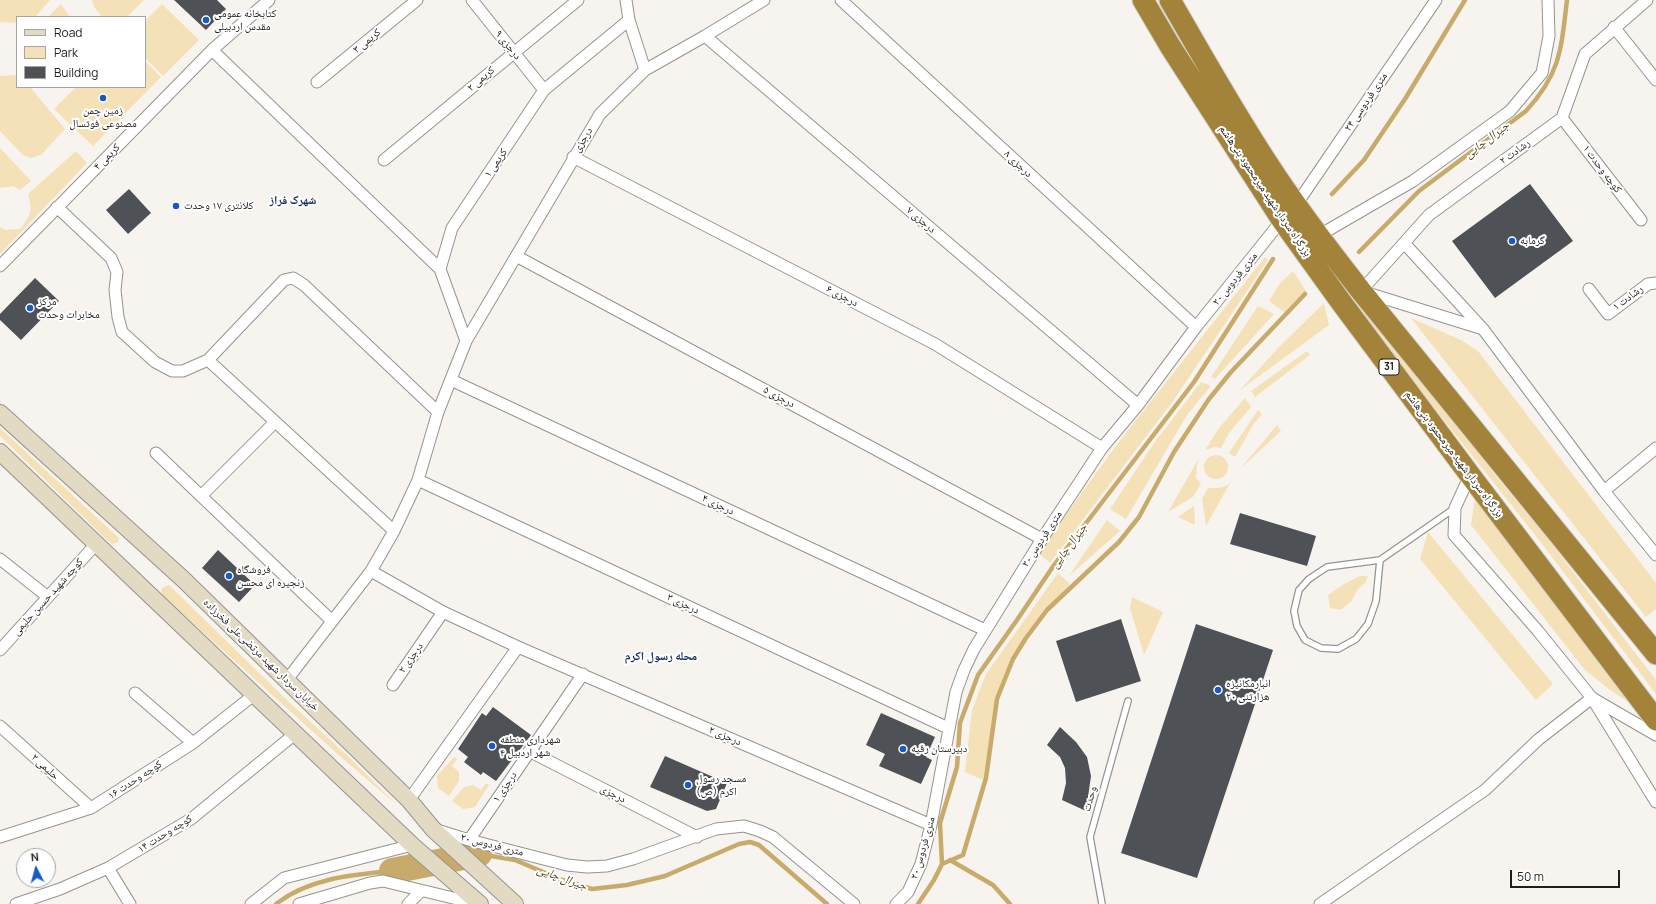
<!DOCTYPE html>
<meta charset="utf-8">
<style>
body{margin:0}
#map{position:relative;width:1656px;height:904px;overflow:hidden;background:#f7f4ef;font-family:Manrope,sans-serif}
canvas{display:block}
.legend{position:absolute;left:16px;top:16px;width:130px;height:72px;box-sizing:border-box;background:#fff;border:1px solid #a5a5a4;margin:0;padding:5px 7px;list-style:none;font-size:12px;color:#1f1e1c}
.legend li{display:flex;align-items:center;gap:8px;height:20px}
.legend b{width:20px;border:1px solid #a5a5a4}
.north{position:absolute;left:16px;top:848px;width:40px;height:40px;box-sizing:border-box;background:#fff;border:1px solid #a5a5a4;border-radius:50%;rotate:354deg;font-size:11px;font-weight:700;line-height:16px;text-align:center;color:#1f1e1c}
.north::after{content:'';display:block;margin:auto;width:14px;height:18px;background:#155ac5;clip-path:polygon(50% 0,100% 100%,50% 72%,0 100%)}
.scale{position:absolute;left:1510px;top:870px;width:110px;height:18px;box-sizing:border-box;border:2px solid #1f1e1c;border-top:0;padding-left:5px;font-size:12px;line-height:14px;white-space:nowrap;color:#1f1e1c;-webkit-text-stroke:3px #fff;paint-order:stroke}
</style>
<div id="map">
<canvas width="1656" height="904"></canvas>
<ul class="legend">
<li><b style="height:5px;background:#e3dac4"></b>Road</li>
<li><b style="height:11px;background:#f4e1b7"></b>Park</li>
<li><b style="height:11px;background:#4e5156"></b>Building</li>
</ul>
<div class="north">N</div>
<div class="scale">50 m</div>
</div>
<script>
const g = document.querySelector('canvas').getContext('2d');
g.lineJoin = 'round';
function fillPath(path, color) { g.fillStyle = color; g.fill(path, 'evenodd'); }
function trace(path, color, width, dash) { g.strokeStyle = color; g.lineWidth = width; g.lineCap = dash ? 'butt' : 'round'; g.setLineDash(dash || []); g.stroke(path); }
function drawText(font, color, halo, rows, align = 'center') {
  g.font = font + ' Manrope,"Noto Naskh Arabic",sans-serif'; g.lineWidth = 4; g.setLineDash([]); g.textBaseline = 'middle'; g.strokeStyle = halo; g.fillStyle = color; for (const [text, x, y, turn = 0] of rows) {
    g.save(); g.translate(x, y); g.rotate((+turn || 0) * Math.PI / 180); g.textAlign = isNaN(turn) ? turn : align; if (halo) g.strokeText(text, 0, 0); g.fillText(text, 0, 0); g.restore();
  }
}
const green = new Path2D(`
 M0,0h50l-15,17h-18v6l-17,-1z
 M92,0h52l-17,17h-25l-8,-10z
 M1147,0h10l52,88 185,255 106,138 44,53 112,146v14l-117,-154 -180,-227z
 M61,4l9,13h-22z
 M162,4l37,36 -36,36 -18,-18v-37z
 M145,61l16,16 -68,69 -39,-37 22,-22h69z
 M17,75v12h13l35,42 -24,26 -10,3 -8,-3 -23,-24v-55z
 M0,148l31,33 -11,9 -7,-4 -13,2z
 M76,151l11,12 -87,91v-27l6,3 14,-1c11,-13 13,-19 8,-35z
 M1265,257l3,3 -95,141 -123,162 -12,-10 80,-110z
 M1293,271l13,20 -22,21 -15,-11 11,-18z
 M1324,303l5,22 -89,65 39,-43z
 M1258,306l16,8 -59,65 -4,-2z
 M1411,318l50,22 17,11 178,232v26l-10,8z
 M1307,351l3,4 -55,42 -4,-6z
 M1201,382l10,4 -24,29 -61,104 -16,-10 44,-66z
 M1245,398l6,9 -22,26 -8,15 -6,-1 -10,3 14,-22z
 M1258,410l4,4 -9,11 -18,32 -6,-4z
 M1277,425l4,6 -41,38z
 M0,428l119,110 -1,4 -5,2 -6,-4 -107,-104z
 M1204 467a12 12 0 1 1 24 0a12 12 0 1 1-24 0Z
 M1199,458l-2,7 -1,13 5,5 -7,13 -26,16z
 M1232,479l-2,4 -24,43 -4,-27 6,-11c10,0 19,1 24,-9z
 M1477,485l173,231 -40,-26 -25,-20 -114,-145z
 M1194,506l1,19 -17,-8z
 M1107,520l13,11 -51,45z
 M1428,532l125,152 -17,16 -116,-141z
 M1058,573l12,11 -44,53 -20,38 -7,25 -9,61 -7,19 -18,-8 7,-62 14,-36z
 M1360,576h8l-2,6 -8,7 -7,13 -11,8 -10,-2 -2,-13 16,-11z
 M169,585l120,117 60,55 48,48 -54,-46 -179,-162 -3,-5 1,-4z
 M1132,597l31,15 -19,43 -14,-47z
 M454,757l3,2 -5,7 7,6v9l-10,15 -11,-8 -1,-12z
 M486,783l3,2 -14,22 -12,2 -11,-8 12,-14 9,-2 8,5z`);
const stream = new Path2D(`
 M1332,194l32,-34 41,-61 60,-99
 M1359,252l60,-61 107,-80c35,-38 35,-62 41,-111
 M479,854l36,6 47,20 30,9 35,-4 38,-9 74,-32 11,-2 9,3 68,59
 M950,860l43,25 17,19
 M942,864l-2,-41 17,-56 3,-44 18,-48 39,-55 37,-55 140,-183 79,-123
 M276,904c33,-26 76,-29 116,-33
 M918,904l16,-24 8,-16 21,-9 23,-77 11,-79 16,-40 13,-21 21,-28 72,-68 20,-25 35,-65 35,-53 22,-27 74,-78`);
const river = new Path2D(`
 M392,871l87,-17`);
const building = new Path2D(`
 M174,0h43l9,9 -20,21z
 M1530,184l43,57 -78,57 -43,-57z
 M129,189l22,24 -23,21 -22,-24z
 M35,278l24,23 -38,39 -21,-20v-6z
 M1240,513l76,23 -9,30 -77,-22z
 M218,550l37,35 -16,17 -37,-34z
 M1121,619l20,62 -65,21 -20,-61z
 M1196,624l77,26 -76,228 -76,-25z
 M493,707l38,28 -35,46 -13,-9 -2,3 -17,-13 4,-5 -10,-8 24,-36 4,3z
 M881,713l54,24 -9,20 6,3 -11,24 -42,-18 6,-12 -19,-9z
 M1060,727l16,15 11,15 4,19 -5,35 -24,-11 4,-17 -1,-15 -5,-11 -13,-12z
 M665,756l62,27 -11,26 -9,2 -57,-24z`);
const lane = new Path2D(`
 M1380,560l-4,41 -8,23 -12,15 -18,10 -17,-1 -16,-8 -8,-14 -3,-15 5,-21 10,-11 18,-12 53,-7 75,-52
 M1102,904l-12,-67 38,-136`);
const street = new Path2D(`
 M472,0l72,90
 M626,0l3,20 16,50
 M841,0l355,327
 M1647,0l-62,54 -23,64 -133,97 -68,76 122,38 121,162 52,64
 M1614,27l42,53
 M705,36l433,369
 M212,50l228,219
 M317,82l100,-82
 M1562,118l79,102
 M573,157l362,187 167,104
 M384,160l194,-160
 M1296,205l140,-205
 M57,207l54,51 6,14 -2,18 3,27 4,15 33,30 17,9h11l25,-11 76,-80 9,-2 11,7 134,127
 M1318,236l95,-55 97,-70 32,-38 7,-37 -1,-36
 M1404,243l78,85
 M516,256l526,283
 M0,266l212,-216 57,-50
 M1589,289l19,25 40,-30 8,-1
 M466,341l-26,-72 12,-41 92,-138 85,-70
 M208,360l186,171
 M451,380l534,250
 M275,422l-74,74 131,125
 M156,453l45,43
 M1470,475l-15,33 -1,27 84,96 54,67 64,104
 M418,480l530,248
 M1604,491l52,-43
 M0,559l48,38
 M371,571l72,41 75,35 413,178
 M0,650l96,-106
 M286,681l85,-110 23,-40 24,-51 20,-68 28,-71 134,-227 45,-44 60,-34 59,-36
 M393,685l50,-73
 M135,693l58,50
 M0,726l91,82
 M529,751l168,86
 M409,800l109,-153
 M437,830l32,10 98,25 20,2 20,-1 26,-7 83,-30 28,-3 16,5 13,6 81,67
 M0,837l91,-29 102,-65 62,-49
 M469,840l114,-166
 M108,868l22,36
 M16,904l44,-15 48,-21 83,-49 105,-86
 M251,904l33,-26 128,-33
 M299,904l71,-21 13,-2 95,23
 M408,904l13,-13
 M896,904l12,-12 13,-28 10,-39 25,-133 8,-22 10,-21 68,-110 60,-91 36,-43 58,-78 86,-107
 M1320,904l165,-114 54,-51 53,-41 64,37`);
const secondary = new Path2D(`
 M0,413l184,167 225,220 24,29 82,75
 M0,452l413,394 67,58`);
const highway = new Path2D(`
 M1143,0l27,46 112,174 59,82 129,173 186,245
 M1170,0c31,54 62,109 96,161 29,45 62,88 95,130l295,363`);
const markers = [
 [206,20,4,"#155ac5"],
 [103,98,4,"#155ac5"],
 [176,206,4,"#155ac5"],
 [1512,241,4,"#155ac5"],
 [30,308,4,"#155ac5"],
 [229,576,4,"#155ac5"],
 [1218,690,4,"#155ac5"],
 [492,746,4,"#155ac5"],
 [903,749,4,"#155ac5"],
 [688,785,4,"#155ac5"]
];
const shields = [
 [1389,367,20]
];
const shieldNames = [
 ["31",1389,367]
];
const poiNames = [
 ["کتابخانه عمومی",214,14],
 ["مقدس اردبیلی",214,27],
 ["زمین چمن",103,111,"center"],
 ["مصنوعی فوتسال",103,124,"center"],
 ["کلانتری ۱۷ وحدت",184,206],
 ["گرمابه",1520,241],
 ["مرکز",38,302],
 ["مخابرات وحدت",38,315],
 ["فروشگاه",237,570],
 ["زنجیره ای محسن",237,583],
 ["انبارمکانیزه",1226,684],
 ["۲۰ هزارتنی",1226,697],
 ["شهرداری منطقه",500,740],
 ["۴ شهر اردبیل",500,753],
 ["دبیرستان رقیه",911,749],
 ["مسجد رسول",696,779],
 ["اکرم (ص)",696,792]
];
const streetNames = [
 ["کریمی ۳",367,41,-39],
 ["درجزی ۹",508,45,51],
 ["کریمی ۲",481,79,-40],
 ["۲۴ متری فردوسی",1366,102,-56],
 ["درجزی",583,140,-58],
 ["رشادت ۲",1515,152,-36],
 ["کریمی ۴",107,157,-45],
 ["کریمی ۱",496,163,-56],
 ["درجزی ۸",1018,164,43],
 ["کوچه وحدت ۱",1602,169,53],
 ["بزرگراه سردار شهید میرمحمود بنی‌هاشم",1265,191,56],
 ["درجزی ۷",921,220,40],
 ["۲۰ متری فردوس",1235,279,-51],
 ["درجزی ۶",842,296,27],
 ["رشادت ۱",1628,298,-37],
 ["درجزی ۵",779,397,28],
 ["بزرگراه سردار شهید میرمحمود بنی‌هاشم",1454,454,53],
 ["درجزی ۴",718,505,25],
 ["۲۰ متری فردوس",1042,539,-57],
 ["کوچه شهید حسین حلیمی",48,597,-48],
 ["درجزی ۳",683,604,25],
 ["خیابان سردار شهید مرتضی‌علی فخرزاده",261,655,44],
 ["درجزی ۲",411,658,-55],
 ["درجزی ۲",725,736,23],
 ["حلیمی ۲",45,767,42],
 ["کوچه وحدت ۱۶",135,780,-33],
 ["درجزی ۱",505,787,-56],
 ["درجزی",613,794,27],
 ["وحدت",1090,799,-74],
 ["کوچه وحدت ۱۴",165,834,-32],
 ["۲۰ متری فردوس",492,845,14],
 ["۲۰ متری فردوس",923,848,-74]
];
const waterNames = [
 ["جیرال چایی",1487,140,-37],
 ["جیرال چایی",1069,546,-53],
 ["جیرال چایی",562,878,20]
];
const neighbourhoodNames = [
 ["شهرک فراز",293,201],
 ["محله رسول اکرم",661,657]
];
fillPath(green, '#f4e1b7');
trace(stream, '#c8ab6b', 4.5);
trace(river, '#c8ab6b', 26);
fillPath(building, '#4e5156');
trace(lane, '#96948f', 8);
trace(street, '#96948f', 13);
trace(secondary, '#96948f', 18);
trace(highway, '#d2d2d2', 23);
trace(lane, '#fff', 5.5);
trace(street, '#fff', 11);
trace(secondary, '#e3dac4', 16);
trace(highway, '#a38339', 21);
for (const [x, y, r, color] of markers) { const dot = new Path2D(); dot.arc(x, y, r, 0, 2 * Math.PI); g.fillStyle = color; g.fill(dot); trace(dot, '#fff', 1.5); }
for (const [x, y, w] of shields) { const box = new Path2D(); box.roundRect(x - w / 2, y - 8, w, 16, 3); g.fillStyle = '#fff'; g.fill(box); trace(box, '#1f1e1c', 1); }
drawText('bold 10px', '#1f1e1c', null, shieldNames);
drawText('11px', '#1f1e1c', '#fff', poiNames, 'left');
drawText('11px', '#1f1e1c', '#fff', streetNames);
drawText('italic 12px', '#584410', '#fff', waterNames);
drawText('bold 12px', '#133368', '#fff', neighbourhoodNames);
</script>
